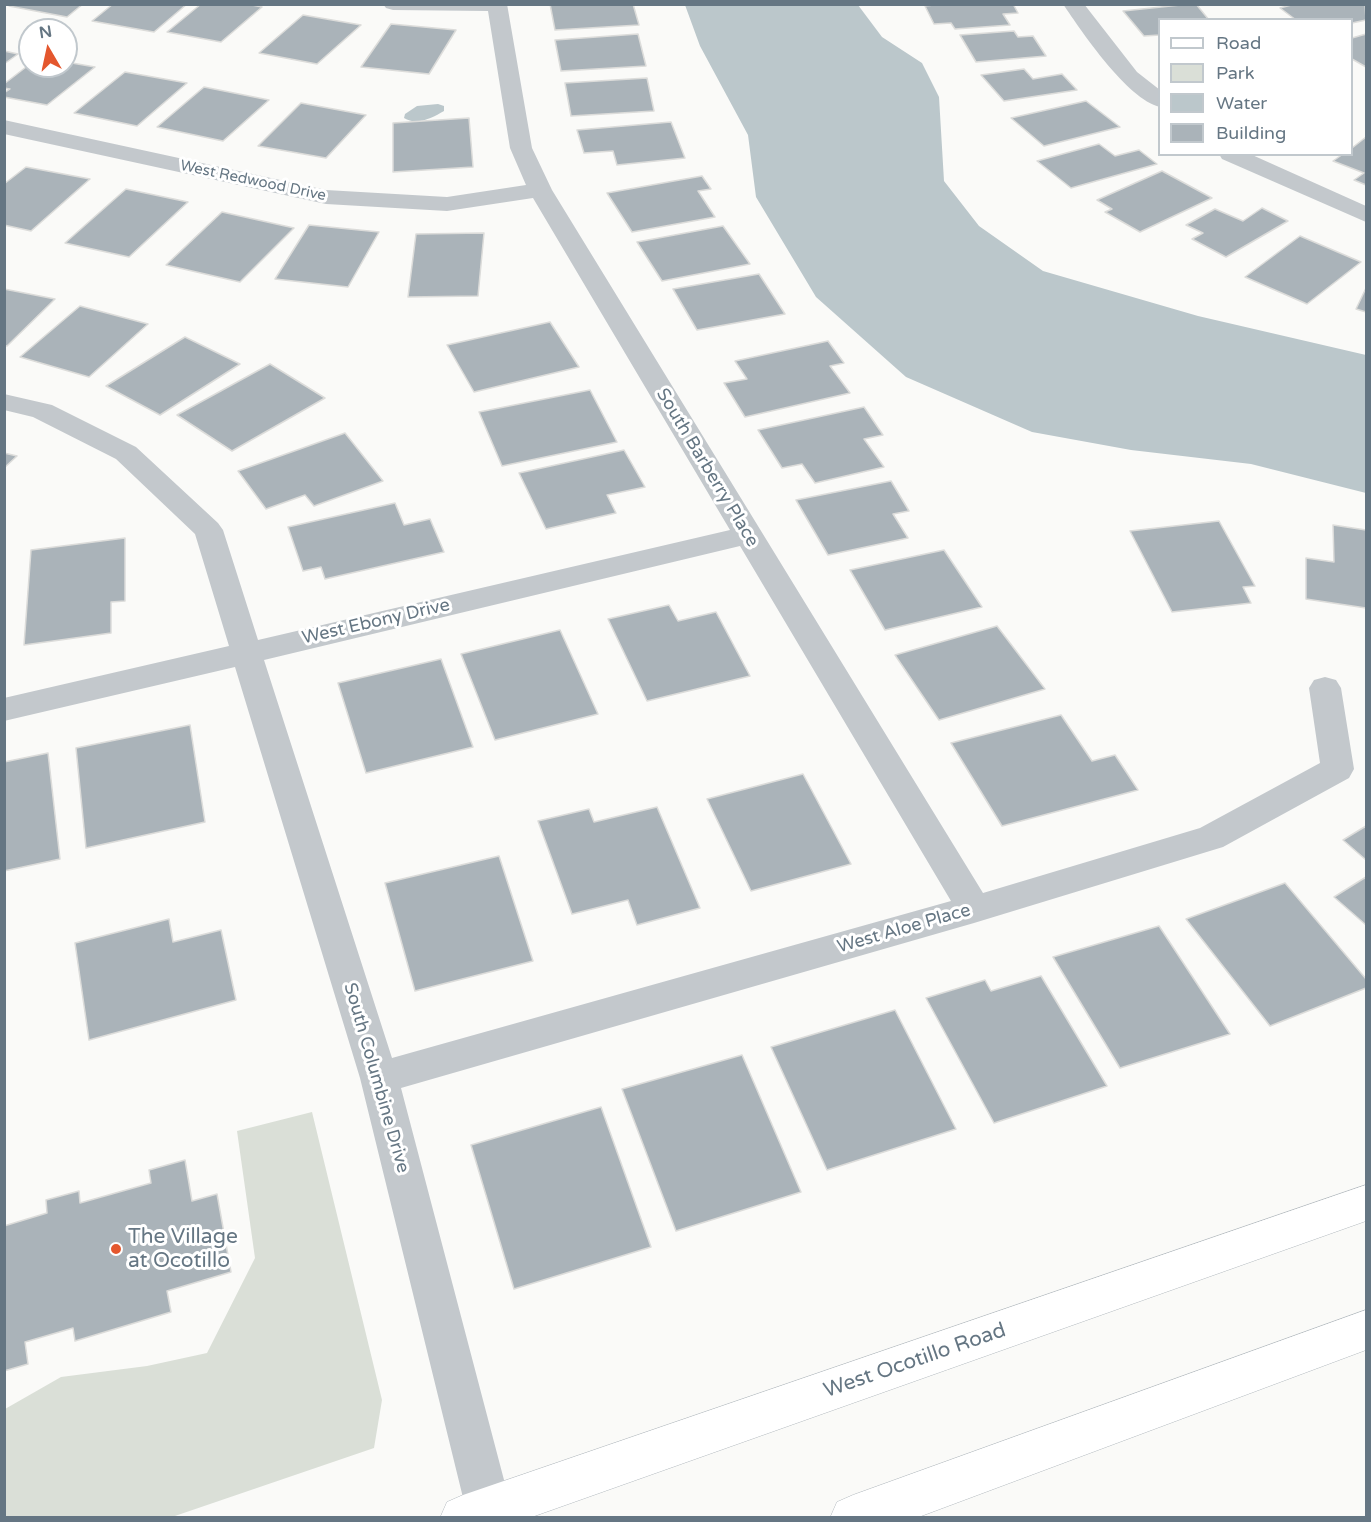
<!DOCTYPE html>
<style>
body{margin:0}
#map{position:relative;width:1371px;height:1522px;overflow:hidden;background:#fafaf8;font-family:"Varela Round",sans-serif}
canvas{display:block}
.frame{position:absolute;inset:0;border:6px solid #657683;pointer-events:none}
.legend{position:absolute;left:1158px;top:18px;width:195px;height:138px;box-sizing:border-box;background:#fff;border:2px solid #c1c8cd;margin:0;padding:8px 10px;list-style:none;font-size:18px;color:#657683}
.legend li{display:flex;align-items:center;gap:12px;height:30px}
.legend b{width:30px;border:2px solid #c1c8cd}
.north{position:absolute;left:18px;top:18px;width:60px;height:60px;box-sizing:border-box;background:#fff;border:2px solid #c1c8cd;border-radius:50%;rotate:351deg;font-size:16px;font-weight:700;line-height:24px;text-align:center;color:#657683}
.north::after{content:'';display:block;margin:auto;width:21px;height:27px;background:#e4572e;clip-path:polygon(50% 0,100% 100%,50% 72%,0 100%)}
</style>
<div id="map">
<canvas width="1371" height="1522"></canvas>
<div class="frame"></div>
<ul class="legend">
<li><b style="height:8px;background:#fff"></b>Road</li>
<li><b style="height:16px;background:#dadfd7"></b>Park</li>
<li><b style="height:16px;background:#bbc7cb"></b>Water</li>
<li><b style="height:16px;background:#aab3b9"></b>Building</li>
</ul>
<div class="north">N</div>
</div>
<script>
const g = document.querySelector('canvas').getContext('2d');
g.lineJoin = 'round';
function fillPath(path, color) { g.fillStyle = color; g.fill(path, 'evenodd'); }
function trace(path, color, width, dash) { g.strokeStyle = color; g.lineWidth = width; g.lineCap = dash ? 'butt' : 'round'; g.setLineDash(dash || []); g.stroke(path); }
function drawText(font, color, halo, rows, align = 'center') {
  g.font = font + ' "Varela Round",sans-serif'; g.lineWidth = 6; g.setLineDash([]); g.textBaseline = 'middle'; g.strokeStyle = halo; g.fillStyle = color; for (const [text, x, y, turn = 0] of rows) {
    g.save(); g.translate(x, y); g.rotate((+turn || 0) * Math.PI / 180); g.textAlign = isNaN(turn) ? turn : align; if (halo) g.strokeText(text, 0, 0); g.fillText(text, 0, 0); g.restore();
  }
}
const green = new Path2D(`
 M312,1112l70,288 -8,48 -202,69h-167v-108l56,-32 86,-11 60,-13 48,-95 -18,-127z`);
const water = new Path2D(`
 M685,5h173l24,32 40,26 17,34 5,84 35,45 64,45 155,45 168,39v138l-115,-29 -120,-14 -99,-18 -126,-55 -90,-80 -60,-100 -8,-62 -48,-89z
 M438,104l6,2v5c-12,7 -27,15 -40,7l1,-4 12,-8z`);
const building = new Path2D(`
 M11,4h72l-16,13 -58,-11z
 M113,4h74l-33,28 -62,-11z
 M201,4h46l15,3 -41,35 -54,-10z
 M550,4h83l6,21 -84,5z
 M943,4h70l5,9 -15,1 7,11 -55,4 -4,-6 -17,1 -9,-18z
 M1190,4h6l13,16h-49v15l-16,1 -21,-25z
 M1295,4h70l1,16 -14,3v-3h-56l-16,-12z
 M303,15l58,10 -44,39 -58,-11z
 M391,24l65,6 -27,44 -68,-7z
 M1014,31l4,6 15,-1 13,20 -70,6 -16,-27z
 M638,34l8,32 -85,5 -6,-31z
 M1366,34v33l-14,-8v-21z
 M4,51l14,3 -14,10z
 M66,62l29,5 -48,38 -43,-8v-4l6,-4 -6,-1v-4l26,-20 36,2z
 M1024,69l9,10 29,-5 15,16 -73,11 -23,-26z
 M125,72l62,11 -50,43 -63,-13z
 M647,78l7,33 -83,5 -6,-33z
 M204,87l65,13 -46,41 -66,-14z
 M1086,101l34,26 -76,19 -33,-28z
 M301,103l65,12 -40,43 -68,-12z
 M469,118l4,49 -80,5v-49z
 M671,122l14,36 -68,7 -4,-14 -29,2 -7,-23z
 M1366,137v48l-12,-5 10,-7 -31,-12 10,-7h9v-6z
 M1099,144l16,12 24,-6 18,14 -86,24 -34,-27z
 M26,167l64,12 -59,52 -27,-6v-41z
 M1162,171l50,27 -72,34 -35,-20 7,-3 -15,-9z
 M702,176l9,13 -13,2 17,26 -83,15 -25,-39z
 M126,189l62,13 -59,55 -64,-14z
 M1262,208l26,13 -62,36 -34,-18 11,-6 -17,-8 29,-16 28,12z
 M222,212l72,16 -54,54 -74,-17z
 M309,225l70,7 -31,55 -73,-8z
 M723,226l27,38 -88,17 -25,-39z
 M484,233l-6,63 -70,1 8,-63z
 M1300,236l61,26 -54,42 -62,-27z
 M759,274l26,40 -88,16 -24,-41z
 M1366,288v24l-10,-3z
 M4,289l51,10 -48,47 -3,-1z
 M80,306l68,18 -59,53 -69,-20z
 M550,322l29,45 -105,25 -27,-47z
 M185,337l55,27 -80,51 -54,-29z
 M828,341l16,22 -14,3 20,27 -105,24 -21,-34 23,-4 -12,-18z
 M270,364l55,34 -93,53 -55,-36z
 M590,390l27,52 -115,24 -23,-54z
 M864,407l19,28 -19,4 20,28 -69,16 -13,-19 -20,4 -24,-38z
 M345,433l38,48 -69,25 -9,-11 -39,14 -28,-38z
 M624,450l21,37 -38,8 9,18 -70,16 -27,-56z
 M4,453l13,3 -13,12z
 M891,481l18,30 -16,3 15,24 -80,17 -32,-55z
 M395,503l9,22 26,-6 14,33 -119,27 -4,-12 -18,4 -15,-44z
 M1219,521l36,65 -12,1 8,16 -79,9 -42,-81z
 M1333,525l33,5v78l-60,-9v-41l28,4z
 M125,538v63l-14,1v31l-87,12 7,-95z
 M944,550l38,57 -97,23 -35,-60z
 M669,605l9,16 38,-9 34,64 -103,25 -39,-82z
 M997,626l48,63 -106,31 -44,-65z
 M560,630l38,84 -103,26 -34,-86z
 M441,659l32,88 -107,26 -28,-90z
 M1061,715l31,46 23,-6 23,35 -136,36 -51,-83z
 M190,725l15,97 -119,26 -10,-100z
 M48,753l12,106 -56,12v-109z
 M803,774l48,90 -100,27 -44,-92z
 M657,807l43,101 -63,17 -9,-25 -56,14 -34,-93 51,-12 5,13z
 M1366,826v34l-23,-20z
 M499,856l34,105 -118,30 -30,-108z
 M1366,877v48l-32,-28z
 M1285,883l81,96v9l-96,38 -84,-107z
 M169,919l4,23 48,-12 15,70 -147,40 -14,-97z
 M1159,926l71,108 -110,34 -67,-111z
 M1041,976l66,110 -113,37 -68,-125 59,-18 6,11z
 M895,1010l61,119 -129,41 -56,-123z
 M742,1055l59,137 -125,39 -54,-142z
 M601,1107l50,140 -137,42 -43,-144z
 M185,1160l7,41 25,-7 14,78 -64,19 4,21 -96,29 -2,-13 -48,14 3,22 -24,7v-145l43,-13 -1,-13 33,-9 1,12 71,-20 -2,-13z`);
const street = new Path2D(`
 M383,4h124l25,144 20,42 431,703 217,-65 120,-65 -11,-75 5,-8 11,-3 11,3 5,8 13,81 -5,9 -126,69 -249,76 -573,165 113,430h-46l-108,-440 -125,-411 -231,54v-23l225,-52 -34,-112 -79,-75 -83,-42 -29,-7v-16l48,11 84,42 82,76 5,7 35,110 472,-110 -197,-332 -86,13 -121,-7 -322,-70v-14l322,70 121,7 79,-12 -16,-37 -22,-137 -95,-1 -7,-2zM740,546l211,355 -559,157 -128,-398z
 M1063,4h21l53,68 23,18v17c-33,-8 -78,-75 -97,-103z
 M1219,154h31l116,52v16l-144,-63z`);
const secondary = new Path2D(`
 M1366,1185v36l-837,297h-89l7,-16 16,-7z
 M1366,1310v40l-450,168h-86l7,-16 16,-7z`);
const markers = [
 [116,1249,6,"#e4572e"]
];
const farStreetnames = [
 ["West Redwood Drive",253,181,12]
];
const streetNames = [
 ["South Barberry Place",707,468,59],
 ["West Ebony Drive",376,622,-13],
 ["West Aloe Place",904,929,-16],
 ["South Columbine Drive",376,1078,74]
];
const nearPoinames = [
 ["The Village",128,1237],
 ["at Ocotillo",128,1261]
];
const nearStreetnames = [
 ["West Ocotillo Road",915,1361,-19]
];
fillPath(green, '#dadfd7');
fillPath(water, '#bbc7cb');
fillPath(building, '#aab3b9');
trace(building, '#dcdcda', 1.5);
trace(secondary, '#b3babf', 1);
fillPath(street, '#c3c8cc');
fillPath(secondary, '#fff');
for (const [x, y, r, color] of markers) { const dot = new Path2D(); dot.arc(x, y, r, 0, 2 * Math.PI); g.fillStyle = color; g.fill(dot); trace(dot, '#fff', 2); }
drawText('15px', '#657683', '#fff', farStreetnames);
drawText('18px', '#657683', '#fff', streetNames);
drawText('21px', '#657683', '#fff', nearPoinames, 'left');
drawText('21px', '#657683', '#fff', nearStreetnames);
</script>
